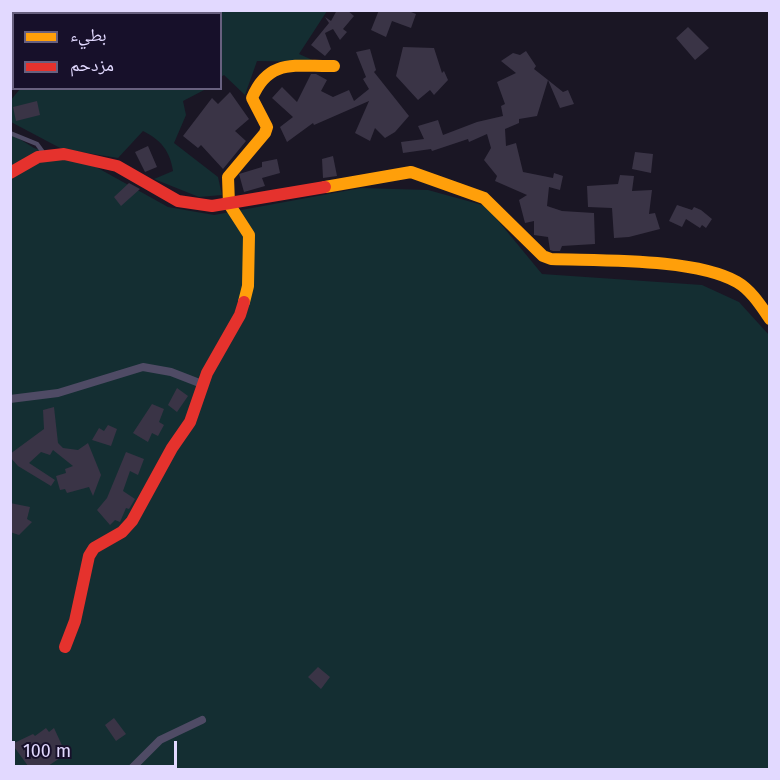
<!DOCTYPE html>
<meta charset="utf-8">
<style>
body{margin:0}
#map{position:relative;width:780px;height:780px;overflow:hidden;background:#1a1624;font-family:"Fira Sans","Noto Naskh Arabic",sans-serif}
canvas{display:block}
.frame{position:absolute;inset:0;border:12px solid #e2d9ff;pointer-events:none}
.legend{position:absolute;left:12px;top:12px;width:210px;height:78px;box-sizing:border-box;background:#17102a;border:2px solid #68607f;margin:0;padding:8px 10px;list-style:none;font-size:18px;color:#e2d9ff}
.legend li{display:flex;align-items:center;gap:12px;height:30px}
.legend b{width:30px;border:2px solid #68607f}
.scale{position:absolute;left:12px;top:741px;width:165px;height:27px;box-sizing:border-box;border:3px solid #e2d9ff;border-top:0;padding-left:8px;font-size:18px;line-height:21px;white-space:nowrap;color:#e2d9ff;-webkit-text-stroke:4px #17102a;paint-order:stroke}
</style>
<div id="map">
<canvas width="780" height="780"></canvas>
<div class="frame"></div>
<ul class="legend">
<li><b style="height:8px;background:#ff9f0a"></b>بطيء</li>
<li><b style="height:8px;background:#e5322d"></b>مزدحم</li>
</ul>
<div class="scale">100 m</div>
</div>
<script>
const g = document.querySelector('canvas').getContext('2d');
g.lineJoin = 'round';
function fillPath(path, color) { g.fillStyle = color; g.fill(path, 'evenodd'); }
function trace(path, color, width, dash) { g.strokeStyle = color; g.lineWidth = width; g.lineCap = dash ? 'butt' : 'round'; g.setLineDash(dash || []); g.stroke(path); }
const green = new Path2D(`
 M11,10l47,1 -3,2 -41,1v55l-3,4z
 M82,10l245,1 -28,43 18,8 -60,-1 -12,34 -21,-20 -3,2 -1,-63h-141z
 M20,89h186l-23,12 3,14 -12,28 44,34 4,18 -23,2 -45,-18 19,-8c-3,-20 -12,-31 -30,-40l-25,27 -56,-9 -51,-27 -1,-21z
 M10,133l24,15 62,19 72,40 46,8 147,-27 67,2 58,16 56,68 160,11 37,17 30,33v434h-756l-3,-2z`);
const building = new Path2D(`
 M337,10h10l7,6 -11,13 4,3 -7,8 -7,-11 -8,4 6,16 -6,7 -14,-11 18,-22 -4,-6 6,4z
 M379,10h27l10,4 -5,14 -19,-7 -6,16 -15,-7z
 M688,27l21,21 -14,12 -19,-22z
 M403,47l31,1 8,25 2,-2 4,9 -14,15 -4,-5 -12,10 -22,-24z
 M370,49l6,21 -2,2 35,44 -14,16 -10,6 -10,-10 -5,13 -15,-8 14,-32 -55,24 -1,-2 -26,19 -7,-15 13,-10 -21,-19 10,-11 15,15 14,-28h5l11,6 -6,11 12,6 16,-7 5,11 15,-12 -6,-10 3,-2 -10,-25z
 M526,51l10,15 -2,3 14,11 -11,36 -18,3v4l-14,6 1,17 10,-3 7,29 30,6 1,-5 9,3 -3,14 -11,-3 -2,19 15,5 32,2 1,31 -33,2 -2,5h-7l-3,-1 -2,-13 -14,-2v-14l-9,2 -6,-23 8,-5 -32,-14 2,-5 -13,-16 7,-12 -4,-14 -18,8 -1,-3 -36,12 -1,-2 -28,4 -2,-11 23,-3 -6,-13 20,-6 5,15 34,-13 26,-6 -2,-10 4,-2 -8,-22 19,-9 -15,-12 12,-8 7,2z
 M548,80l15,12 5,-2 6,14 -14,4z
 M230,92l19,27 -14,12 11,10 -23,28 -22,-24 -3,3 -15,-12 29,-38 6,6z
 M37,101l3,14 -24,6 -3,-14z
 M148,146l9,21 -12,5 -10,-20z
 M635,152l18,2 -2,19 -19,-4z
 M333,156l4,20 -14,2 -1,-19z
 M277,159l3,14 -18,5 3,8 -21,6 -5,-18 23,-7v-5z
 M620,175l14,1 -2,15 20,-1 -3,24 6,-1 5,16 -31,8 -15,1 -2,-30 -24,-1 -1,-21 31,-2z
 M129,183l11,6 -19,17 -7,-9z
 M677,205l15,5 2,-3 7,3 11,9 -6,9 -4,-3 -2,3 -14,-9 -4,8 -13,-6z
 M177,388l11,8 -11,16 -9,-7z
 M152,404l12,5 -5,13 5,3 -6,11 -6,-3 -4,9 -15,-9z
 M54,407l4,36 5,5 15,2 10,-7 13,32 -8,21 -4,-9 -22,6 -2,-4 -5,1 -4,-14 10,-3 -1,-4 8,-3 -20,-16 -3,5 -9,-3 -12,11 26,17 -4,6 -33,-20 -8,-9v-3l34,-25 -1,-19z
 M108,425l9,4 -6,17 -19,-6 7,-12 5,3z
 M126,452l18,7 -6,16 -8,-4 -7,20 12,8 -6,10 -3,-1 -6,14 -5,-2 -5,5 -13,-15 10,-12z
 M10,503l20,4 -3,12 5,3 -13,13 -9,-3z
 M318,667l12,10 -9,12 -13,-12z
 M114,718l12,16 -10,7 -11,-16z
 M46,728l3,4 5,-4 12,26 -24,16h-11l-19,-26 21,-10 2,2z`);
const lane = new Path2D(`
 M62,14l3,-4
 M10,88l4,-4
 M10,133l27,11 8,11`);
const street = new Path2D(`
 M10,399l48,-6 85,-26 28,5 31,12
 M130,770l30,-30 42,-20`);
const slow = new Path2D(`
 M325,187l86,-15 73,26 59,58 8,3c50,2 143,-1 186,23 14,8 24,24 33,37
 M244,302l4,-16 1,-51 -20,-31 -1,-27 37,-44 2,-6 -15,-29c17,-41 45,-31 82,-32`);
const jam = new Path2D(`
 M10,173l28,-16 26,-3 53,12 61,35 34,5 113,-19
 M65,647l10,-26 14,-65 5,-8 28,-16 10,-11 40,-73 18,-26 17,-49 33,-58 4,-13`);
fillPath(green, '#142e32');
fillPath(building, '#3a3446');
trace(lane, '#4f4b65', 4.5);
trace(street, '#4f4b65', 8);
trace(slow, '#ff9f0a', 12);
trace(jam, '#e5322d', 12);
</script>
